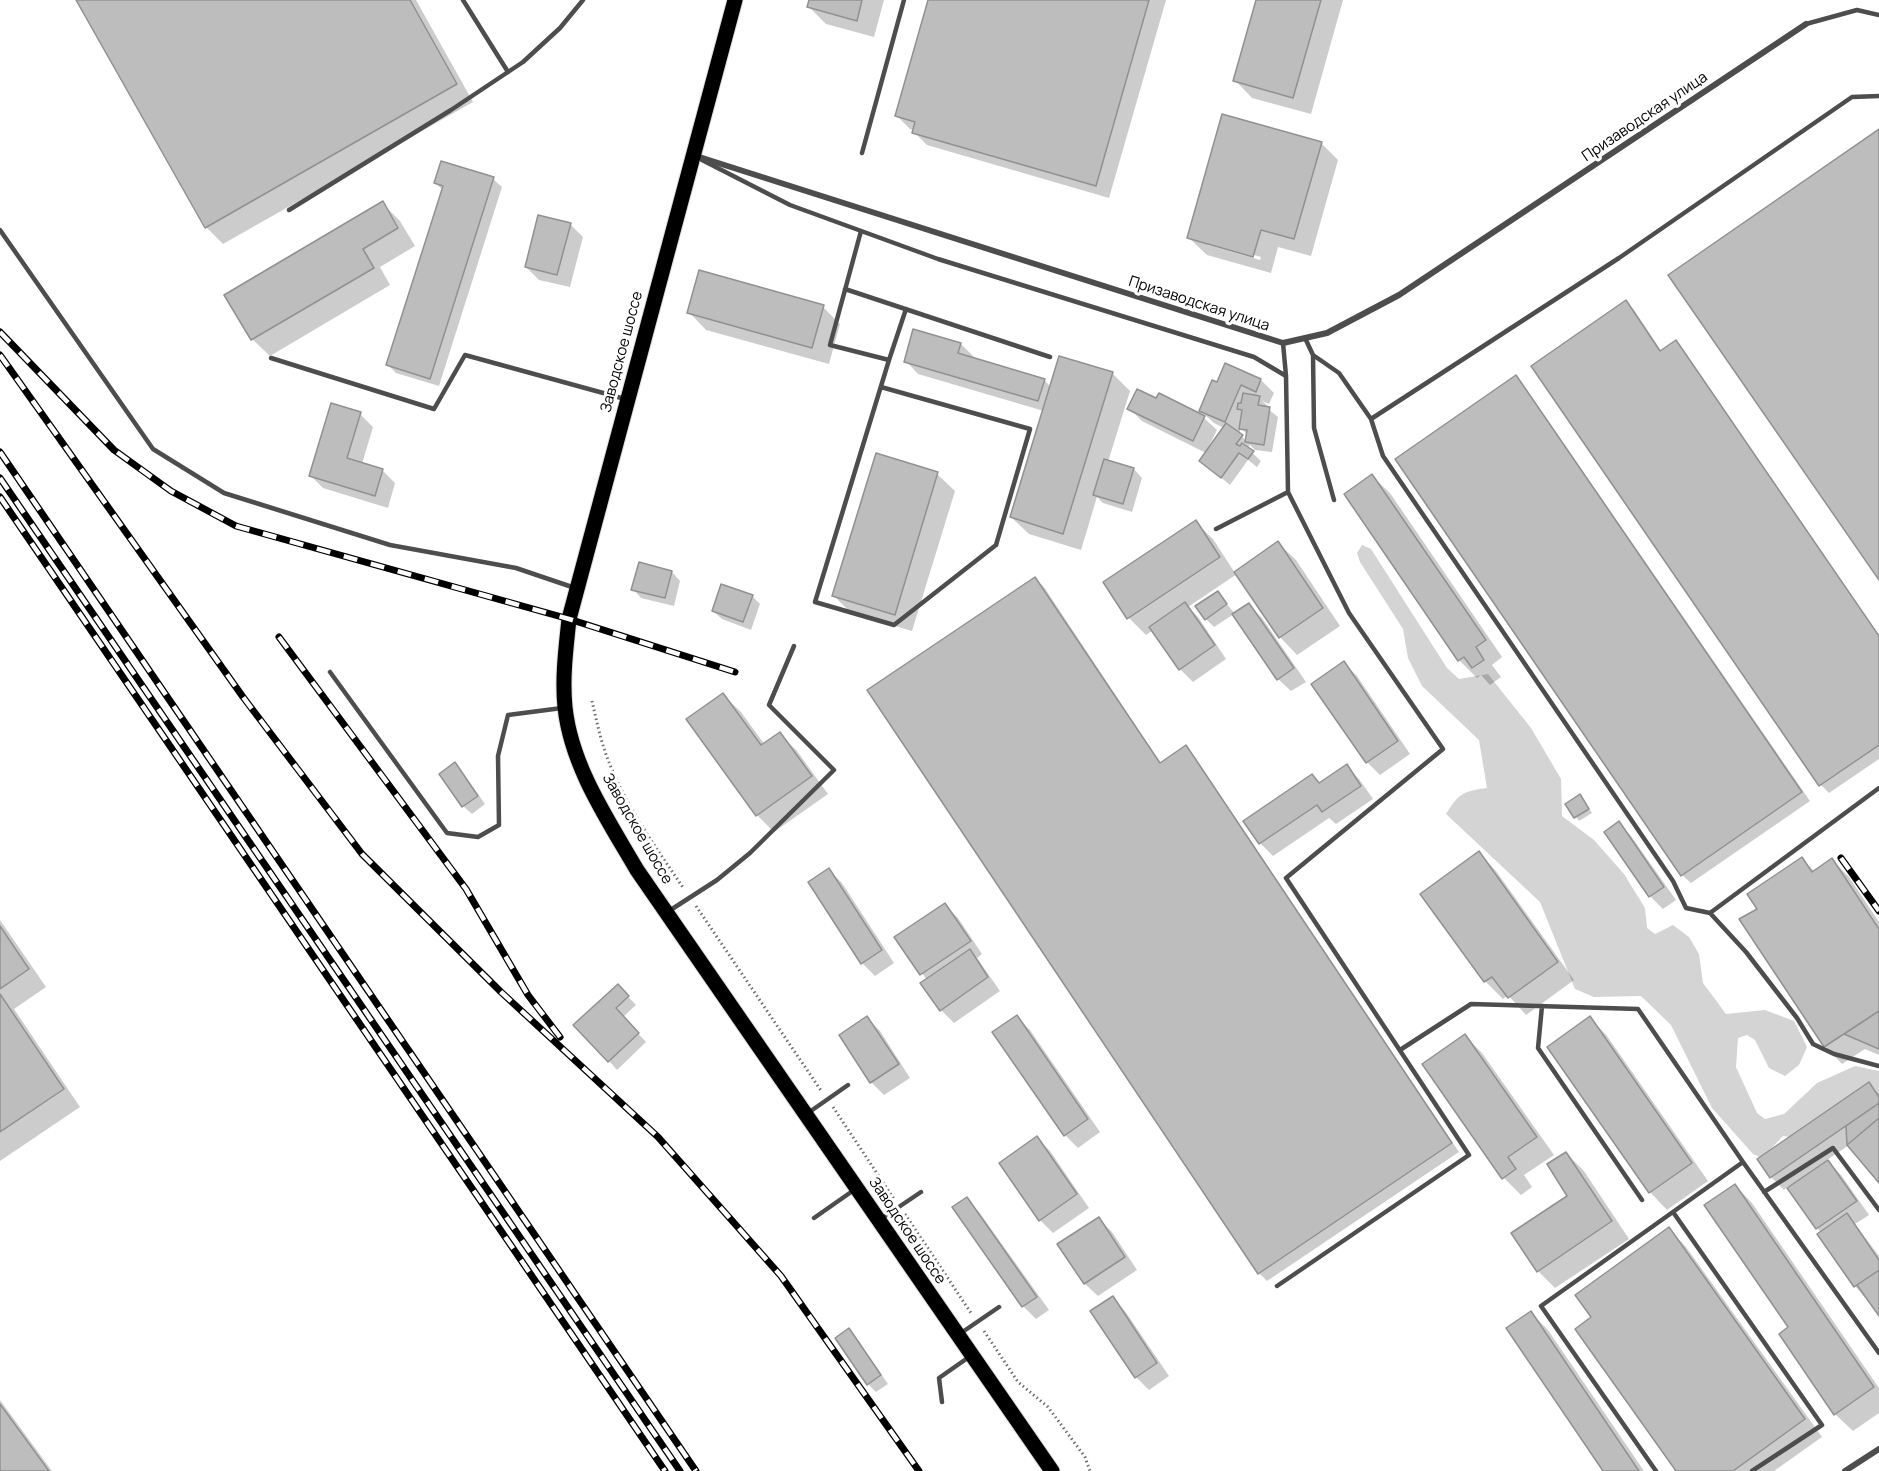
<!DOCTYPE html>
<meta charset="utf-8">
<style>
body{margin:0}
canvas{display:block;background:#fff}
</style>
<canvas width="1879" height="1471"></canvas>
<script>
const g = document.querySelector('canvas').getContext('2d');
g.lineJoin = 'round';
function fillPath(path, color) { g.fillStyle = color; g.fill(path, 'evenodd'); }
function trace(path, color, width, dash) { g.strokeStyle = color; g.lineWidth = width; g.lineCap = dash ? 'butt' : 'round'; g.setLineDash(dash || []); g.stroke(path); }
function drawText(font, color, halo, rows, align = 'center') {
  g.font = font + ' Manrope,sans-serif'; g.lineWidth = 6; g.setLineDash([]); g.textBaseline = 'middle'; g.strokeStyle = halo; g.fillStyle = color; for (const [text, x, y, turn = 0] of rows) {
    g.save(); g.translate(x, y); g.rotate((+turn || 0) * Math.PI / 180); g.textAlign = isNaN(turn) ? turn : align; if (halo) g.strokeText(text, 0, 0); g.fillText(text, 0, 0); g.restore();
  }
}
const green = new Path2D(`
 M1362,545l9,4 76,119 12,11 29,-5 43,54 30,51 1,37 32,24 30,34 21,34 2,20 8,6 18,-9 16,12 10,17 4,29 23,31 39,-4 29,11 13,26 -8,18 -14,11 -16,-8 -14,-28 -8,-5 -9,3 -2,29 21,46 8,6 19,-5 33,-31 38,-17 24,5v28l-61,42 -35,-5 -21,22 -9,-4 -41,-46 -41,-83 -30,-29 -47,1 -19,-8 -35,-87 -94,-88c13,-21 18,-23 41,-26l-8,-48 -57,-54 -14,-28 -5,-29 -43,-67 -3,-9z`);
const shadow = new Path2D(`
 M78,0h338l57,102 -250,142 -17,-17z
 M811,0h73l-10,37 -48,-13 -17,-17z
 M930,0h236l-57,198 -182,-53 -13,-13v-2l-4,-1 -13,-13z
 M1257,0h86l-32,114 -59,-16 -17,-18z
 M1321,143l17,17 -27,96 -33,-9 -7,26 -64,-18 -18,-17zM1208,242l53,15 -1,3 -52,-15z
 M493,179l9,8 -63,199 -43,-13 -8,-8 55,-175 -8,-7z
 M382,203l18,18 15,25 -35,21 10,18 -120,71 -18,-17z
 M570,224l13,13 -13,50 -31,-7 -13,-13z
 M1626,302l8,8 28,42 13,-10 9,9 195,284v124l-50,34 -8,-8 -288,-419z
 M823,307l17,17 -11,40 -123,-34 -17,-18z
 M961,344l13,13 -1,2 71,21 7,7 61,-14 18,18 -22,71 26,7 8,9 -10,34 -29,-9 -6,-6 -16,53 -52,-16 -18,-17 33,-106 -126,-37 -12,-13z
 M1516,377l8,9 286,415 -119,82 -9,-8z
 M1261,380l13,13 -5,11 -7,-3 6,5 -1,2 11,9 -6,35 -17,-2 -5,-5 -3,3 14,13 -4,6 -9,-7 -18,25 -29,-24 5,-8 -64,-32 -13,-13 28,-8 47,18 13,12 -8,16 1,1 14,-19 -10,-5 -13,-12 12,-29zM1241,428l7,7 -1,6 -8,-7z
 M360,414l13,13 -11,37 20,6 13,13 -7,25 -65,-20 -12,-12z
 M937,474l18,17 -43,140 -61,-18 -18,-18z
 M1372,476l18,17 112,164 -10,8 9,12 -11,8 -9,-10 -4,3 -18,-18 -113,-166z
 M1195,522l18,17 22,34 43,-30 18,17 44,66 -43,29 -17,-18 -43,-63 -49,33 10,10 28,42 -33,23 -13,-13 -27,-39 -7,5 -17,-17z
 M672,572l8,9 -6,25 -33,-8 -8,-9z
 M1035,579l9,8 117,177 25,-17 8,9 265,396 -192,129 -8,-8z
 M1218,593l17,21 14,-9 13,13 44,64 -15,9 -13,-12 -44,-65 -20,13 -8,-8z
 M752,596l8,8 -9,26 -29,-11 -9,-8z
 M1344,663l13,13 53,78 -30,21 -13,-13 -54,-78z
 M723,695l18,17 24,33 15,-11 17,17 31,43 -54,38 -17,-17z
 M455,764l8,9 22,31 -13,10 -9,-8z
 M1346,766l13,13 14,20 -37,25 -7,-6 -56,38 -13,-13 52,-67 8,8z
 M1580,796l12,17 -13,8 -12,-17z
 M1619,823l12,13 45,64 -13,9 -13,-13z
 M1479,853l17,18 78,109 -48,35 -18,-20 -5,4 -18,-18 -63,-87z
 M1802,859l13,13 17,-12 17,17 30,45v133l-14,-6 -23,15 -17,-18 -66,-137z
 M829,870l13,13 52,80 -19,13 -13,-13z
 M945,905l13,13 24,36 -5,4 23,33 -46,32 -13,-13 -14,-30 -31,-42z
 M0,920l46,67 -32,22 66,98 -80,54z
 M618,986l18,19 -13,12 23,25 -29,28 -8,-9z
 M1017,1017l13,13 70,102 -22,16 -13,-13z
 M867,1018l13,13 30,47 -26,17 -13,-13z
 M1590,1018l17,18 101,145 -41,29 -17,-18 -101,-145z
 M1465,1036l17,17 72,102 -30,20 8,12 -11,8 -17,-17z
 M1869,1084l10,10v86l-30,-35 -22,15 14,15 28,40 -14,9 24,32v58l-24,-28 -34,-53 -33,-47 -4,4 -13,-13z
 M1037,1138l13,13 39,57 -36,25 -13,-13z
 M1566,1153l18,18 45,68 -74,49 -17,-17 31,-75z
 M1735,1185l17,18 127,185v25l-26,18 -18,-17 -44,-86z
 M967,1199l12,13 70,98 -13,9 -13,-13 -69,-98z
 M1099,1219l13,13 25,38 -39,26 -13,-12 -26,-39z
 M1669,1229l17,18 136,190 -48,34h-96z
 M1112,1298l13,13 44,65 -20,14 -13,-13z
 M1531,1313l17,17 96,141h-39z
 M849,1330l8,9 31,45 -12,8 -8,-8z
 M0,1400l52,71h-52z`);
const building = new Path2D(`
 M76,0h334l47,84 -252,144z
 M809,0h53l-5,21 -50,-14z
 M928,0h221l-53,186 -184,-53 3,-11 -20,-6z
 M1256,0h65l-28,98 -60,-17z
 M1222,114l100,28 -28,97 -33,-9 -8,27 -66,-19z
 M1879,129v451l-211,-305z
 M441,161l53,16 -64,202 -44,-14 57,-179 -9,-3z
 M383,201l15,27 -35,21 11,19 -123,72 -27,-45z
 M538,215l33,8 -14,52 -32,-8z
 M699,270l125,35 -12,43 -125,-35z
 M1626,300l34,51 16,-11 203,296v109l-60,41 -288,-420z
 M913,329l48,14 -3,10 87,26 -7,22 -134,-39z
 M1059,356l54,16 -50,162 -53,-17z
 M1225,363l36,16 -5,13 -15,-7 -16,37 -26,-11 13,-31 5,2z
 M1516,375l286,417 -121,84 -286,-417z
 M1137,389l19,9 3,-5 46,23 -12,25 -66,-32z
 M1243,393l17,3 -2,9 12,2 -6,38 -19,-3 2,-12 -8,-1 3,-19 -5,-1 1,-6h3z
 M331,403l30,9 -14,46 36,11 -8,27 -66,-20z
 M1226,423l17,12 -7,9 4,2 2,-3 12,8 -6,8 -9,-6 -18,25 -22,-17z
 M876,453l62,19 -43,143 -63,-19z
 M1104,459l30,9 -11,36 -30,-9z
 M1372,474l114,166 -10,7 8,13 -12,8 -8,-11 -6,4 -114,-167z
 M1196,520l24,37 -93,62 -24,-37z
 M1278,541l45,67 -44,30 -45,-66z
 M639,562l33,9 -7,27 -34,-8z
 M1035,577l125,186 26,-18 266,398 -194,131 -391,-584z
 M721,584l32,11 -10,27 -31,-11z
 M1218,591l9,13 -22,16 -10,-14z
 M1185,602l30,43 -36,25 -30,-43z
 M1249,603l45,65 -17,12 -45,-66z
 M1344,661l54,80 -32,22 -55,-79z
 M723,693l38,52 19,-13 32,44 -56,40 -70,-97z
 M455,762l23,34 -16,11 -23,-33z
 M1347,764l14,22 -39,26 -5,-7 -58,39 -16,-23 69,-47 7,9z
 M1580,794l9,15 -15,9 -9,-14z
 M1619,821l45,66 -15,10 -45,-65z
 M1479,851l79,111 -50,36 -16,-21 -8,5 -64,-88z
 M1802,857l10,15 20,-14 47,71v82l-55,36 -85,-128 18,-10 -10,-15z
 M829,868l53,82 -21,14 -53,-82z
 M945,903l26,38 -51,34 -26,-38z
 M0,926l29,43 -29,20z
 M970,949l18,28 -48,34 -20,-28z
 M618,984l11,12 -13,12 23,25 -31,29 -35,-37z
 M0,994l64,95 -64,43z
 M1879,1011v38l-35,-15z
 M1017,1015l71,104 -24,17 -72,-104z
 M867,1016l32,48 -29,19 -31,-48z
 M1590,1016l102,147 -43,30 -102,-146z
 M1465,1034l72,103 -29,20 8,12 -14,10 -80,-115z
 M1869,1082l10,15v6l-109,75 -13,-19z
 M1879,1103v15l-32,27 -1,-19z
 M1879,1118v65l-32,-38z
 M1037,1136l40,58 -38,27 -40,-58z
 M1566,1152l46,69 -75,51 -26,-39 56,-37 -20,-32z
 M1828,1160l29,41 -41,28 -29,-41z
 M1735,1184l139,203 -40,28 -55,-81 9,-7 -84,-122z
 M967,1197l70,100 -15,10 -70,-100z
 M1847,1213l32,47v10l-25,17 -37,-53z
 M1099,1217l26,40 -41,27 -27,-40z
 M1669,1227l136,192 -72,52h-57l-101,-142 16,-12 -16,-22z
 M1879,1270v46l-22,-31z
 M1113,1296l44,67 -22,15 -45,-67z
 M1531,1311l108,160h-36l-97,-143z
 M849,1328l32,47 -14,10 -32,-47z
 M0,1404l49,67h-49z`);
const path = new Path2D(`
 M592,701c3,13 6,27 10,41 16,54 51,101 82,147
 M696,906l126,186
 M833,1107l61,92
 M905,1214l66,99
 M984,1331l34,51 30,25 37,50 5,14`);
const lane = new Path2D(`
 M463,0l45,72
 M1806,24l51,-14 22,5
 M862,153l42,-153
 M702,160l88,45 148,54 316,98 32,19
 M289,210l162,-100 72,-48 37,-34 23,-28
 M0,230l153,219 71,44 166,52 126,23 59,20
 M861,231l-31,114 59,15 -74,242 79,23 102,-80 34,-116 -149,-42
 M845,289l205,68
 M1305,338l8,17 1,73 20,72
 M1313,355l26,18 32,46 12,37 290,425 13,27 24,5 36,39 51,66 16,26 21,10 45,12
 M271,358l163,51 31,-54 160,44
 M889,360l17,-51
 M1371,419l248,-161 233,-161 27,-1
 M1216,529l72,-37
 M330,672l117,161 31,4 21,-12 -1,-69 10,-41 54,-7
 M669,911l48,-31 33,-27 84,-83 -65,-65 25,-59
 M1710,913l169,-125
 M1542,1006l-4,42 104,152
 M1400,1050l71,-46 167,5 105,153
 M808,1113l40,-28
 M1764,1192l69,-44 46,62
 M1673,1212l149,213 -70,46
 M814,1218l40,-28
 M881,1219l40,-27
 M1277,1286l192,-131 -183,-277 157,-129 -94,-136 -61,-121 -2,-116 -3,-33
 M961,1333l38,-26
 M942,1402l-3,-24 30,-21
 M1656,1471l-115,-165 202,-144 136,191`);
const street = new Path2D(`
 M693,155l590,188 44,-10 72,-38 407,-271
 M1845,1471l34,-22`);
const primary = new Path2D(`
 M735,0l-166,619c-3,29 -7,59 -4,88 6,59 43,113 72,163l415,601`);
const rail = new Path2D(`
 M0,332l114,118 57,41 65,35 333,93 166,53
 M0,355l243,342 119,157 139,138 157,145 123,139 138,195
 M0,452l696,1019
 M0,478l680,993
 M0,497l665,974
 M279,637l187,252 62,106 32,42
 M1841,858l38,53`);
const streetNames = [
 ["Призаводская улица",1645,117,-34],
 ["Призаводская улица",1199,304,18],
 ["Заводское шоссе",622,352,-75],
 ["Заводское шоссе",637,829,60],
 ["Заводское шоссе",907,1231,56]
];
fillPath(green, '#d4d4d4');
fillPath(shadow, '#0003');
fillPath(building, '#bdbdbd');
trace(building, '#919191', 1.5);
trace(primary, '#dbdbdb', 17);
trace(path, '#6f6f6f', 3, [1.5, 3]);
trace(lane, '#4d4d4d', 4.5);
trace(street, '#4d4d4d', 6);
trace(primary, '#000', 15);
trace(rail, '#000', 7);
trace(rail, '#fff', 4.5, [14]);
drawText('15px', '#000', '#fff', streetNames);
</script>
